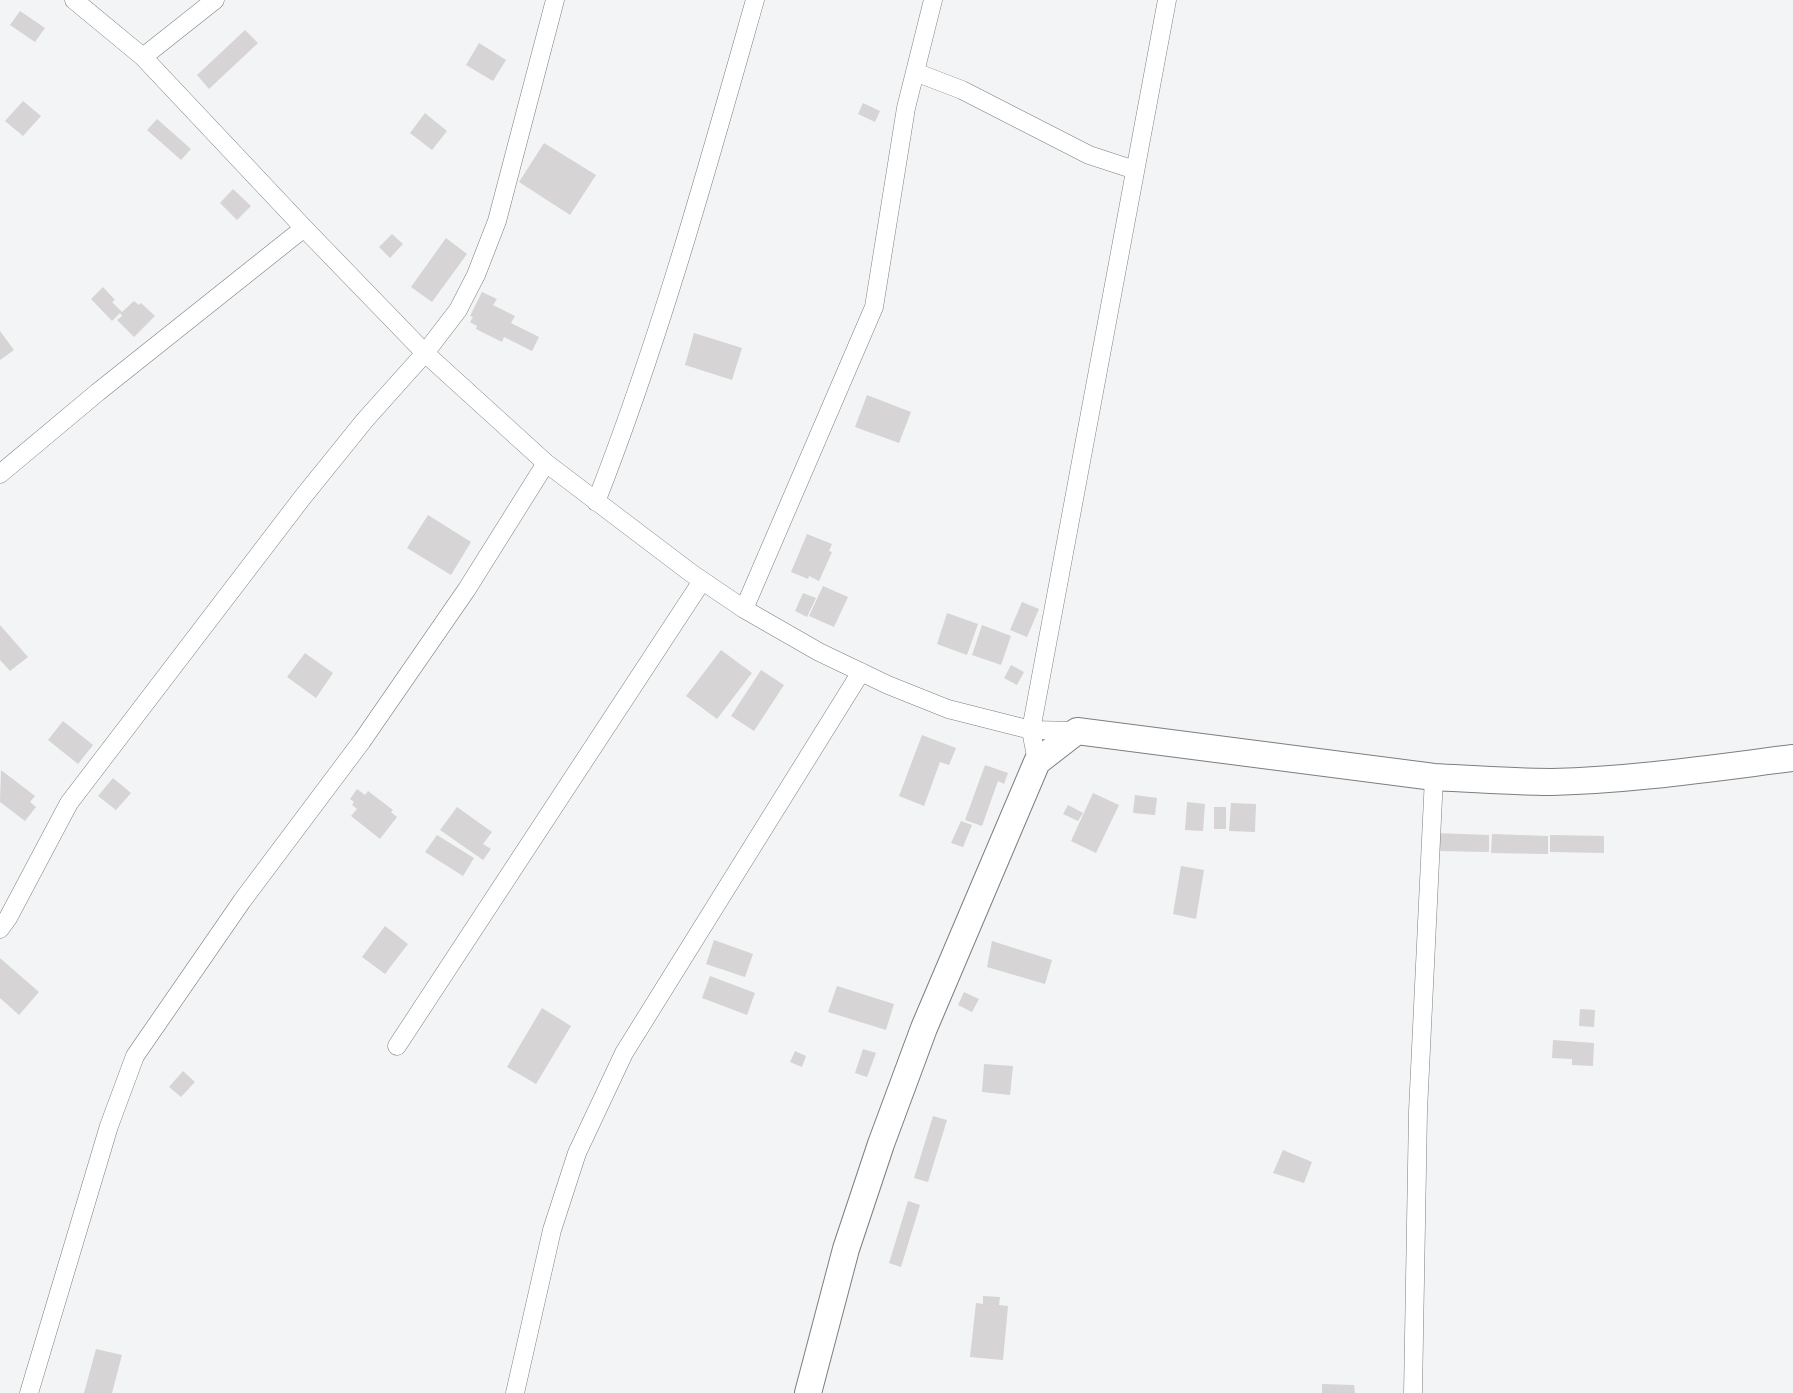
<!DOCTYPE html>
<style>
body{margin:0}
canvas{display:block;background:#f3f4f5}
</style>
<canvas width="1793" height="1393"></canvas>
<script>
const g = document.querySelector('canvas').getContext('2d');
g.lineJoin = 'round';
function fillPath(path, color) { g.fillStyle = color; g.fill(path, 'evenodd'); }
function trace(path, color, width, dash) { g.strokeStyle = color; g.lineWidth = width; g.lineCap = dash ? 'butt' : 'round'; g.setLineDash(dash || []); g.stroke(path); }
const building = new Path2D(`
 M20,11l25,17 -10,14 -25,-17z
 M245,30l13,13 -49,46 -12,-14z
 M479,43l27,17 -13,21 -27,-16z
 M23,101l18,15 -18,20 -18,-15z
 M863,103l17,8 -5,11 -17,-8z
 M425,113l22,18 -15,19 -22,-17z
 M157,119l34,30 -10,11 -34,-30z
 M544,143l52,32 -26,40 -51,-33z
 M233,189l18,17 -14,14 -17,-17z
 M392,234l11,10 -13,14 -11,-11z
 M446,238l21,16 -35,48 -21,-15z
 M103,287l12,13 -3,2 10,10 12,-11 5,4 2,-2 14,13 -21,21 -17,-17 5,-4 -2,-3 -8,8 -21,-22z
 M482,292l15,7 -4,6 22,11 -4,7 28,14 -7,14 -28,-14 -2,5 -26,-13 1,-3 -7,-4 3,-5 -3,-1z
 M0,331l14,19 -14,10z
 M694,333l48,15 -10,32 -47,-15z
 M867,395l44,17 -12,31 -44,-16z
 M428,515l43,27 -20,33 -44,-27z
 M807,534l25,10 -3,7 3,1 -13,29 -10,-5 -1,3 -17,-7z
 M823,586l25,11 -14,30 -25,-11z
 M803,593l13,5 -9,19 -12,-6z
 M1022,602l17,7 -12,28 -17,-7z
 M947,613l31,11 -11,31 -30,-11z
 M0,625l28,32 -18,14 -10,-11z
 M982,625l29,11 -10,29 -29,-10z
 M721,650l31,23 -35,46 -31,-23z
 M305,653l28,20 -17,25 -29,-21z
 M1011,665l13,7 -7,13 -13,-7z
 M761,670l23,15 -30,46 -23,-15z
 M63,721l30,24 -15,19 -30,-24z
 M922,735l34,13 -7,17 -9,-3 -16,44 -25,-10z
 M985,765l23,8 -4,11 -6,-3 -16,45 -17,-6z
 M1,770l34,26 -5,6 6,5 -11,14 -25,-19z
 M113,778l18,15 -15,17 -18,-14z
 M357,789l8,6 3,-4 25,19 -2,2 6,5 -17,22 -29,-23 6,-7 -5,-4 2,-3 -4,-3z
 M1093,793l26,12 -23,48 -25,-12z
 M1135,795l22,3 -2,17 -22,-2z
 M1187,802l18,2 -2,27 -18,-1z
 M1231,803l25,1 -1,28 -26,-1z
 M1068,805l15,8 -5,8 -15,-7z
 M457,807l35,25 -9,12 8,5 -8,11 -43,-30z
 M1214,807h12v22h-12z
 M961,821l11,4 -9,22 -12,-4z
 M1434,833l55,2v17l-55,-1z
 M1492,834l56,2v18l-57,-1z
 M437,835l37,23 -11,18 -38,-24z
 M1550,835l54,1v17l-54,-1z
 M1181,866l23,4 -8,49 -23,-5z
 M385,926l23,18 -23,30 -23,-17z
 M714,940l39,14 -8,23 -39,-13z
 M992,941l60,19 -7,24 -58,-17z
 M0,958l39,34 -20,23 -19,-17z
 M710,976l45,17 -8,22 -45,-17z
 M837,986l57,18 -8,26 -58,-18z
 M964,992l15,7 -7,13 -14,-7z
 M542,1008l29,18 -35,58 -29,-17z
 M1580,1009l15,1 -1,17 -15,-1z
 M1553,1040l41,3 -1,23 -21,-1v-6l-20,-1z
 M863,1049l13,4 -9,24 -12,-4z
 M795,1051l11,5 -4,11 -12,-5z
 M984,1064l29,2 -3,29 -28,-3z
 M183,1071l12,11 -14,15 -12,-10z
 M933,1116l14,4 -19,62 -14,-4z
 M1283,1150l29,12 -8,21 -31,-10z
 M908,1201l12,4 -19,62 -12,-4z
 M983,1296l17,1 -1,8 9,1 -5,54 -33,-3 6,-54 7,1z
 M96,1349l26,6 -10,38h-28z
 M1322,1384l32,1 1,8h-33z`);
const street = new Path2D(`
 M74,0l69,57 161,171 121,125 121,110 145,110 53,36 75,43 69,33 60,24 83,21 46,1
 M143,57l72,-57
 M915,72l47,18 127,65 46,15
 M0,474l98,-82 206,-164
 M596,502c64,-163 111,-333 159,-502
 M744,609l130,-302 32,-199 27,-108
 M1037,762l-6,-32 136,-730
 M0,929l8,-11 61,-115 233,-305 63,-78 60,-67 33,-43 18,-35 21,-54 58,-221
 M397,1046l305,-465
 M29,1393l80,-267 26,-70 107,-155 120,-160 105,-152 79,-126
 M515,1393l37,-163 25,-77 47,-100 237,-381
 M1413,1393l5,-282 16,-334`);
const secondary = new Path2D(`
 M808,1393l38,-144 35,-105 43,-116 113,-266 40,-31 357,46c39,2 79,5 118,5 81,-2 161,-14 241,-24`);
fillPath(building, '#d6d4d5');
trace(street, '#7d7e7f', 19);
trace(secondary, '#7d7e7f', 28);
trace(street, '#fff', 18);
trace(secondary, '#fff', 26);
</script>
